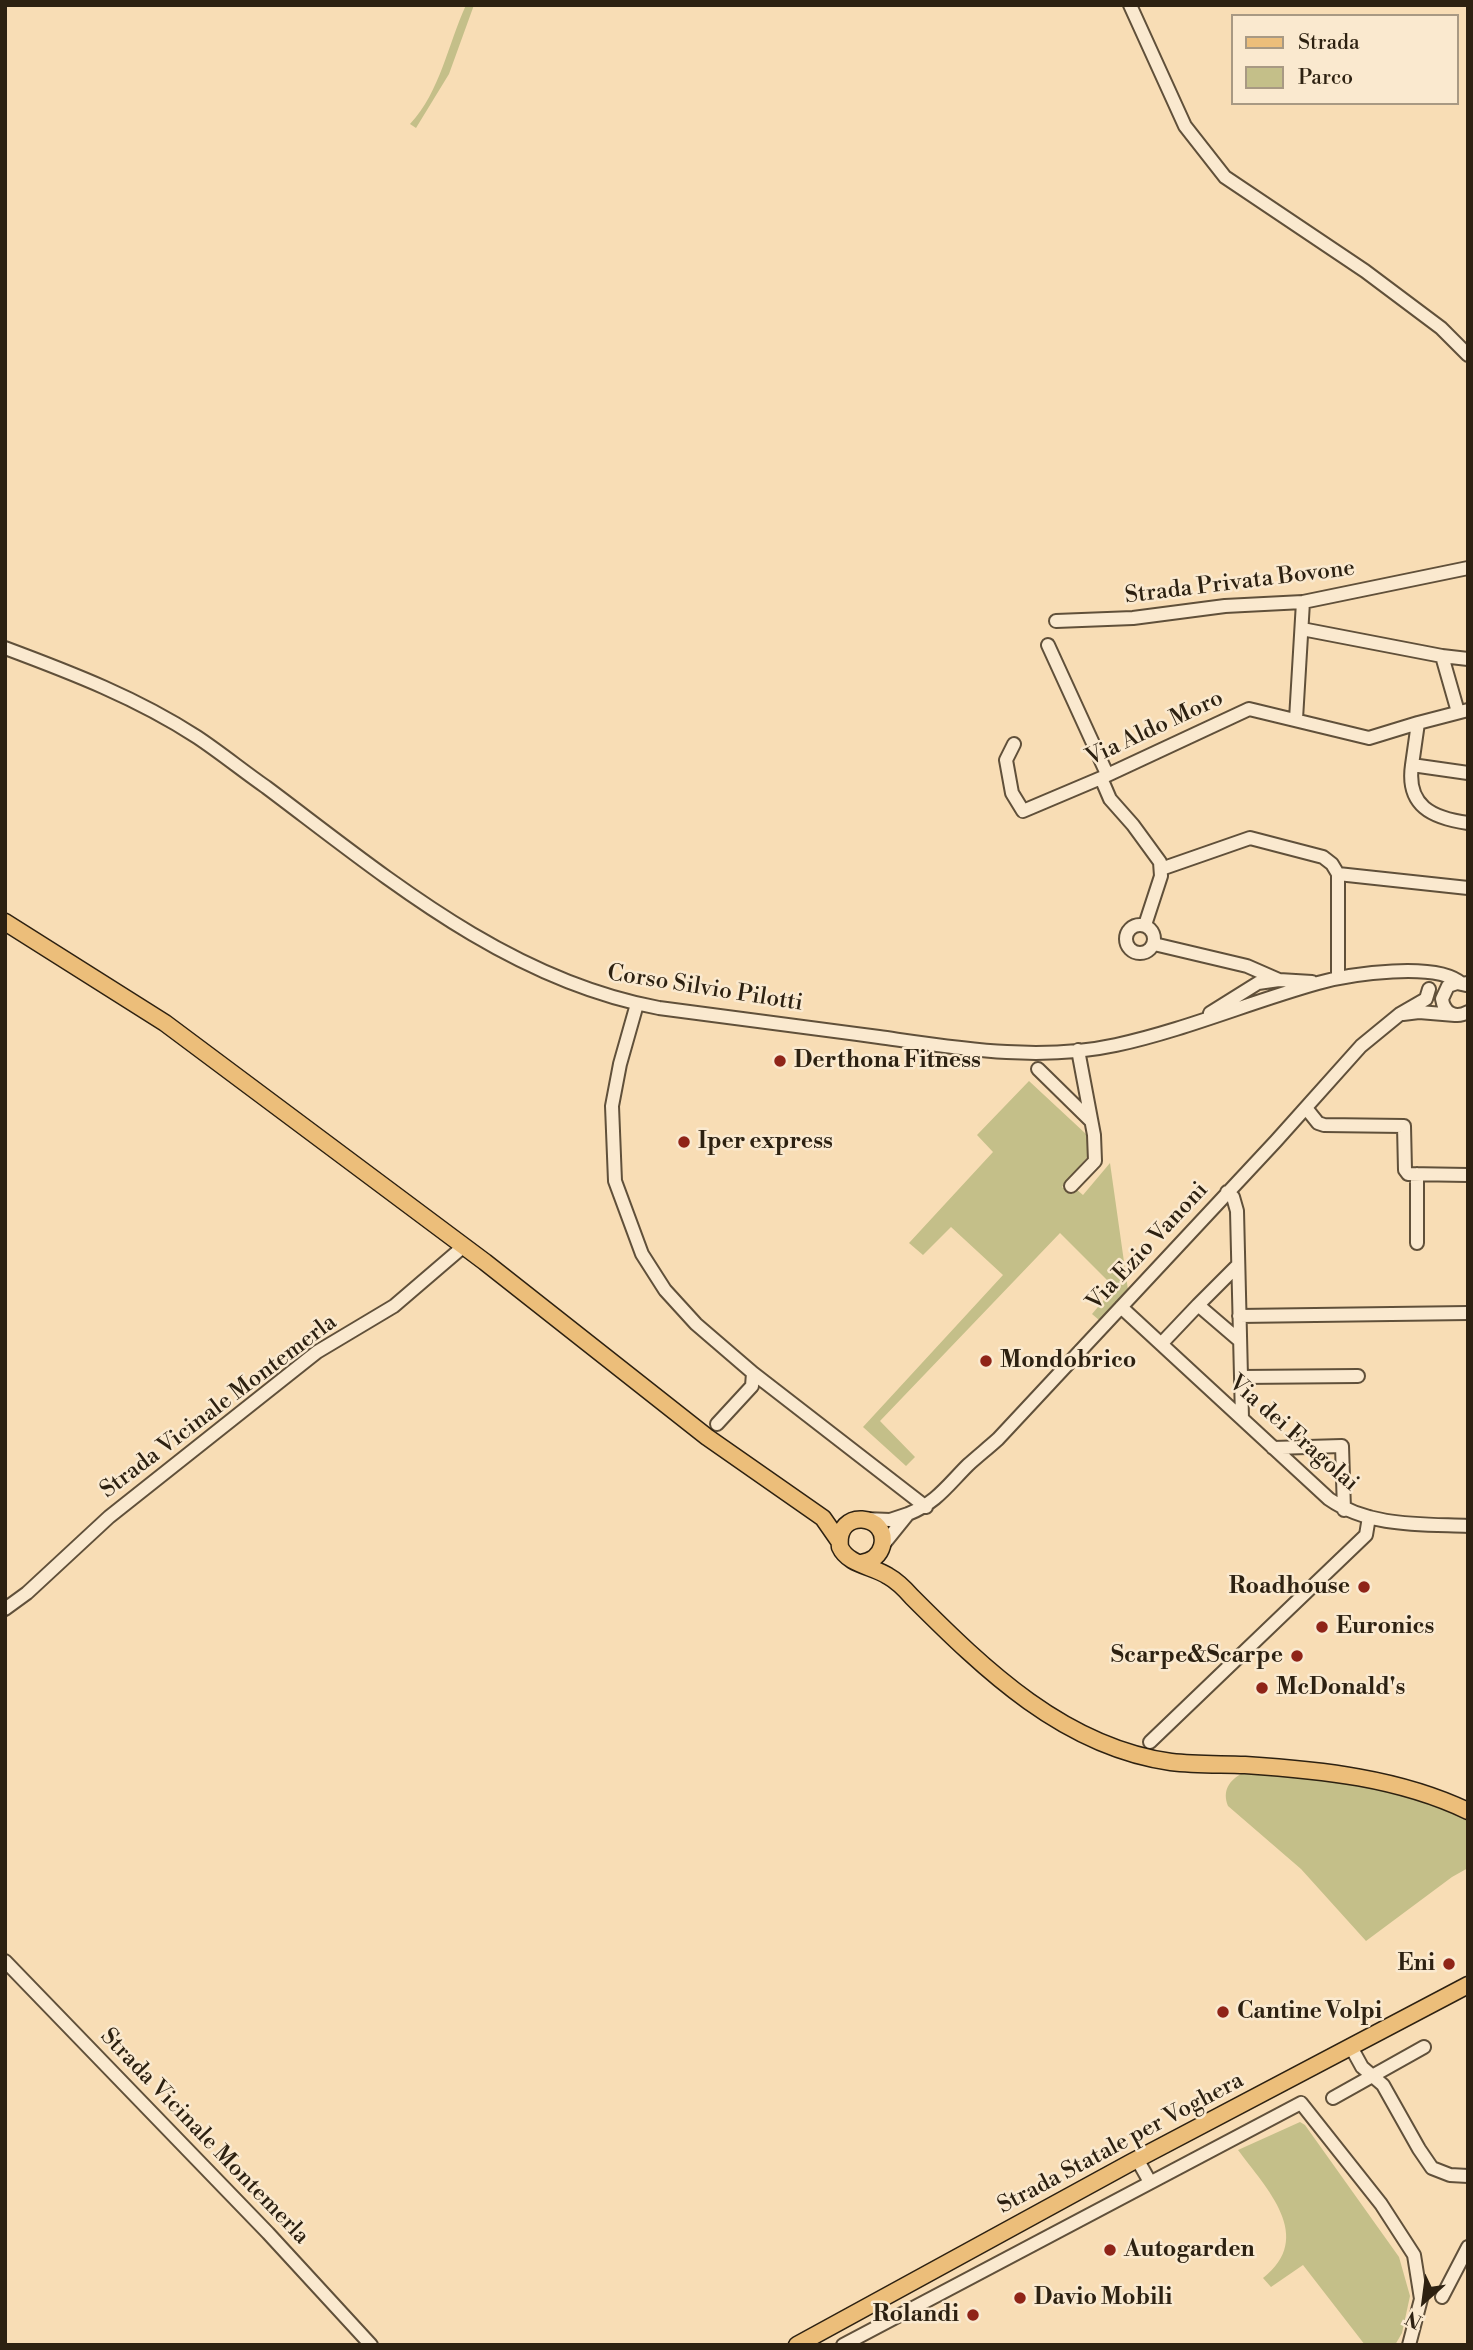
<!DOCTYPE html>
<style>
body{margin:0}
#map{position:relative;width:1473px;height:2350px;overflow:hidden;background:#f8ddb5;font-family:"Libre Bodoni",serif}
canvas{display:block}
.frame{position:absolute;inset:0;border:7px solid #2d2111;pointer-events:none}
.legend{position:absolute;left:1231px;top:14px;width:228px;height:91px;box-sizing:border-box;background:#fae9cf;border:2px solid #a89983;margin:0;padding:9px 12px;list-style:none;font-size:21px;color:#2d2111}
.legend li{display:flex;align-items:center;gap:14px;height:35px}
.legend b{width:35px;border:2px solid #a89983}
.north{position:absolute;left:1389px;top:2266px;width:70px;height:70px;-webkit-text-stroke:5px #fae9cf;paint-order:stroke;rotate:208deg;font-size:19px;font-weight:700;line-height:28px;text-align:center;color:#2d2111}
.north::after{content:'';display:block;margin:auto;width:24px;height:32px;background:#2d2111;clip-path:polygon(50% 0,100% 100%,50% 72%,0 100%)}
</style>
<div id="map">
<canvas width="1473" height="2350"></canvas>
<div class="frame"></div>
<ul class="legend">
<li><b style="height:9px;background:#ecbe7a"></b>Strada</li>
<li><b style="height:19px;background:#c4bf89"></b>Parco</li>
</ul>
<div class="north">N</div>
</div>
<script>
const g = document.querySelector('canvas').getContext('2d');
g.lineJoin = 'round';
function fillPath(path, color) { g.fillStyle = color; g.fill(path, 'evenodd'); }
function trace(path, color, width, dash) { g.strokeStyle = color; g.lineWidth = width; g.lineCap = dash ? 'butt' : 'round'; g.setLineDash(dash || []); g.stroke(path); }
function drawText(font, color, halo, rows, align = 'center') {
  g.font = font + ' "Libre Bodoni",serif'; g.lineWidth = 5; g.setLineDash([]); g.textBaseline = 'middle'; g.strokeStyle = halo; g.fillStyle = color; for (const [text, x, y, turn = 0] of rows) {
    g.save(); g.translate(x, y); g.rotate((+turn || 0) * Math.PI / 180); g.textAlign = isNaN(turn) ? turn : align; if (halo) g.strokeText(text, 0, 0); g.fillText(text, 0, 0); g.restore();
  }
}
const green = new Path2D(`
 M466,5h8l-25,69 -33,54 -6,-4c30,-32 38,-80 56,-119z
 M1029,1081l57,53 3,21 -27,32 10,7 4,-5 7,6 27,-32 18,127 -29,30 -7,-6 17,-20 -1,-13 -48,-48 -180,188 35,36 -9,9 -43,-39 140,-152 -52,-48 -28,28 -14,-12 84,-91 -16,-17z
 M1243,1773c82,4 149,11 225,47v48l-16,9 -86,64 -65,-72 -73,-63c-6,-15 1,-26 15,-33z
 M1300,2122l5,3 94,132 11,39 -8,37 -7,12h-30l-62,-80 -32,22 -8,-9c53,-41 3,-90 -25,-128z`);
const minor = new Path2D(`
 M1130,5l55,121 40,51 140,94 76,57 27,27
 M1056,621l77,-3 92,-12 78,-4 165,-34
 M1302,629l140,27 16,56
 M1048,645l59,129
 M5,648c67,25 132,50 192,89 24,16 46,34 69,50 120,90 241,193 393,221 74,10 147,19 220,29 78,11 159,25 237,8 69,-15 134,-43 202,-62 32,-9 119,-22 144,1l6,-1
 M1442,656l26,3
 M1296,719l7,-117
 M1418,723l-6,42 56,8
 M1014,744l-8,16 6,33 11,18 78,-33 148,-69 120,29 49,-15 50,-13
 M1412,765c-6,41 20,53 56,58
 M1101,778l9,21 23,26 27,37 1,14 -16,49
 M1161,869l89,-31 73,19 9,7 6,10
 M1126 939a14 14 0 1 1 28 0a14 14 0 1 1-28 0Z
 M1154,944l93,22 32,14
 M1338,978v-104l130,14
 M1466,985l-9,-2 -9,3 -6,13c2,14 13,20 26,13
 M637,1004l-17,60 -8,42 3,75 27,73 23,36 31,34 57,49 -1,13 -35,38
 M1210,1013l48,-30 21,-3 33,2
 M1403,1014l16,-2 36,3
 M1038,1069l53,52
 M1306,1108l12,15 6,2 80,1 1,44 3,4 60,1
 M1417,1174v69
 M1071,1186l24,-25 -1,-26 -16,-85
 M1227,1192l6,5 4,14 5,207
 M1238,1265l-40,40 42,36
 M1121,1307l208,192c40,28 92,25 139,27
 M1239,1316l229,-3
 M1161,1344l37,-39
 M753,1373l173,134
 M1241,1377l117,-1
 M1273,1448l69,-2 2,64
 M908,1514c28,-11 39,-28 60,-49 10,-9 20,-17 30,-26l278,-298 85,-95 39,-32 26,-15 3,-10
 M865,1519l25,1 18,-6 -25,31
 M5,1609l22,-16 82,-76 208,-165 77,-46 70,-60
 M1150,1742l216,-207 3,-18
 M5,1961l263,272 103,112
 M1351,2047l11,20 21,18 36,64 13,19 18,7 18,1
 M1333,2098l91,-51
 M1137,2159l13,23
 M1442,2297l26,-50
 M843,2345l458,-242 80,101 33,51 7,44 -12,46`);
const major = new Path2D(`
 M5,922l160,101 320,239 222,175 116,81 16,23
 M861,1563c10,-2 18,-6 21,-17 8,-32 -47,-39 -42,1 8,18 33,19 48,29 9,5 17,13 24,21 73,73 152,150 259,165 25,3 50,2 74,3 76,5 154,13 223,46
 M797,2345l333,-182 338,-178`);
const markers = [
 [780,1061,7,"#8f2418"],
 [684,1142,7,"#8f2418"],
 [986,1361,7,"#8f2418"],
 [1364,1587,7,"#8f2418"],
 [1322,1627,7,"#8f2418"],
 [1297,1656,7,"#8f2418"],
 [1262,1688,7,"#8f2418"],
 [1449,1964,7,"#8f2418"],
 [1223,2012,7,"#8f2418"],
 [1110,2250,7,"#8f2418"],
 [1020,2298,7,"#8f2418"],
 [973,2315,7,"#8f2418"]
];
const streetNames = [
 ["Strada Privata Bovone",1240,583,-7],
 ["Via Aldo Moro",1155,729,-25],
 ["Corso Silvio Pilotti",705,989,9],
 ["Via Ezio Vanoni",1148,1247,-47],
 ["Strada Vicinale Montemerla",219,1407,-37],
 ["Via dei Fragolai",1293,1434,41],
 ["Strada Vicinale Montemerla",204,2137,46],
 ["Strada Statale per Voghera",1121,2144,-28]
];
const poiNames = [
 ["Derthona Fitness",794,1061],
 ["Iper express",698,1142],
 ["Mondobrico",1000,1361],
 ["Roadhouse",1350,1587,"right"],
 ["Euronics",1336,1627],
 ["Scarpe&Scarpe",1283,1656,"right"],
 ["McDonald's",1276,1688],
 ["Eni",1435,1964,"right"],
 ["Cantine Volpi",1237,2012],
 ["Autogarden",1124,2250],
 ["Davio Mobili",1034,2298],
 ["Rolandi",959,2315,"right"]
];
fillPath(green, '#c4bf89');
trace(minor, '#60503a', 16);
trace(major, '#2d2111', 19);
trace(minor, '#fae9cf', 12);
trace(major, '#ecbe7a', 16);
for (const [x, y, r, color] of markers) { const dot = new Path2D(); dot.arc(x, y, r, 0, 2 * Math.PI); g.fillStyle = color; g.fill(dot); trace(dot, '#fae9cf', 2.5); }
drawText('23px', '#2d2111', '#fae9cf', streetNames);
drawText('bold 23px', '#2d2111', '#fae9cf', poiNames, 'left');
</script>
